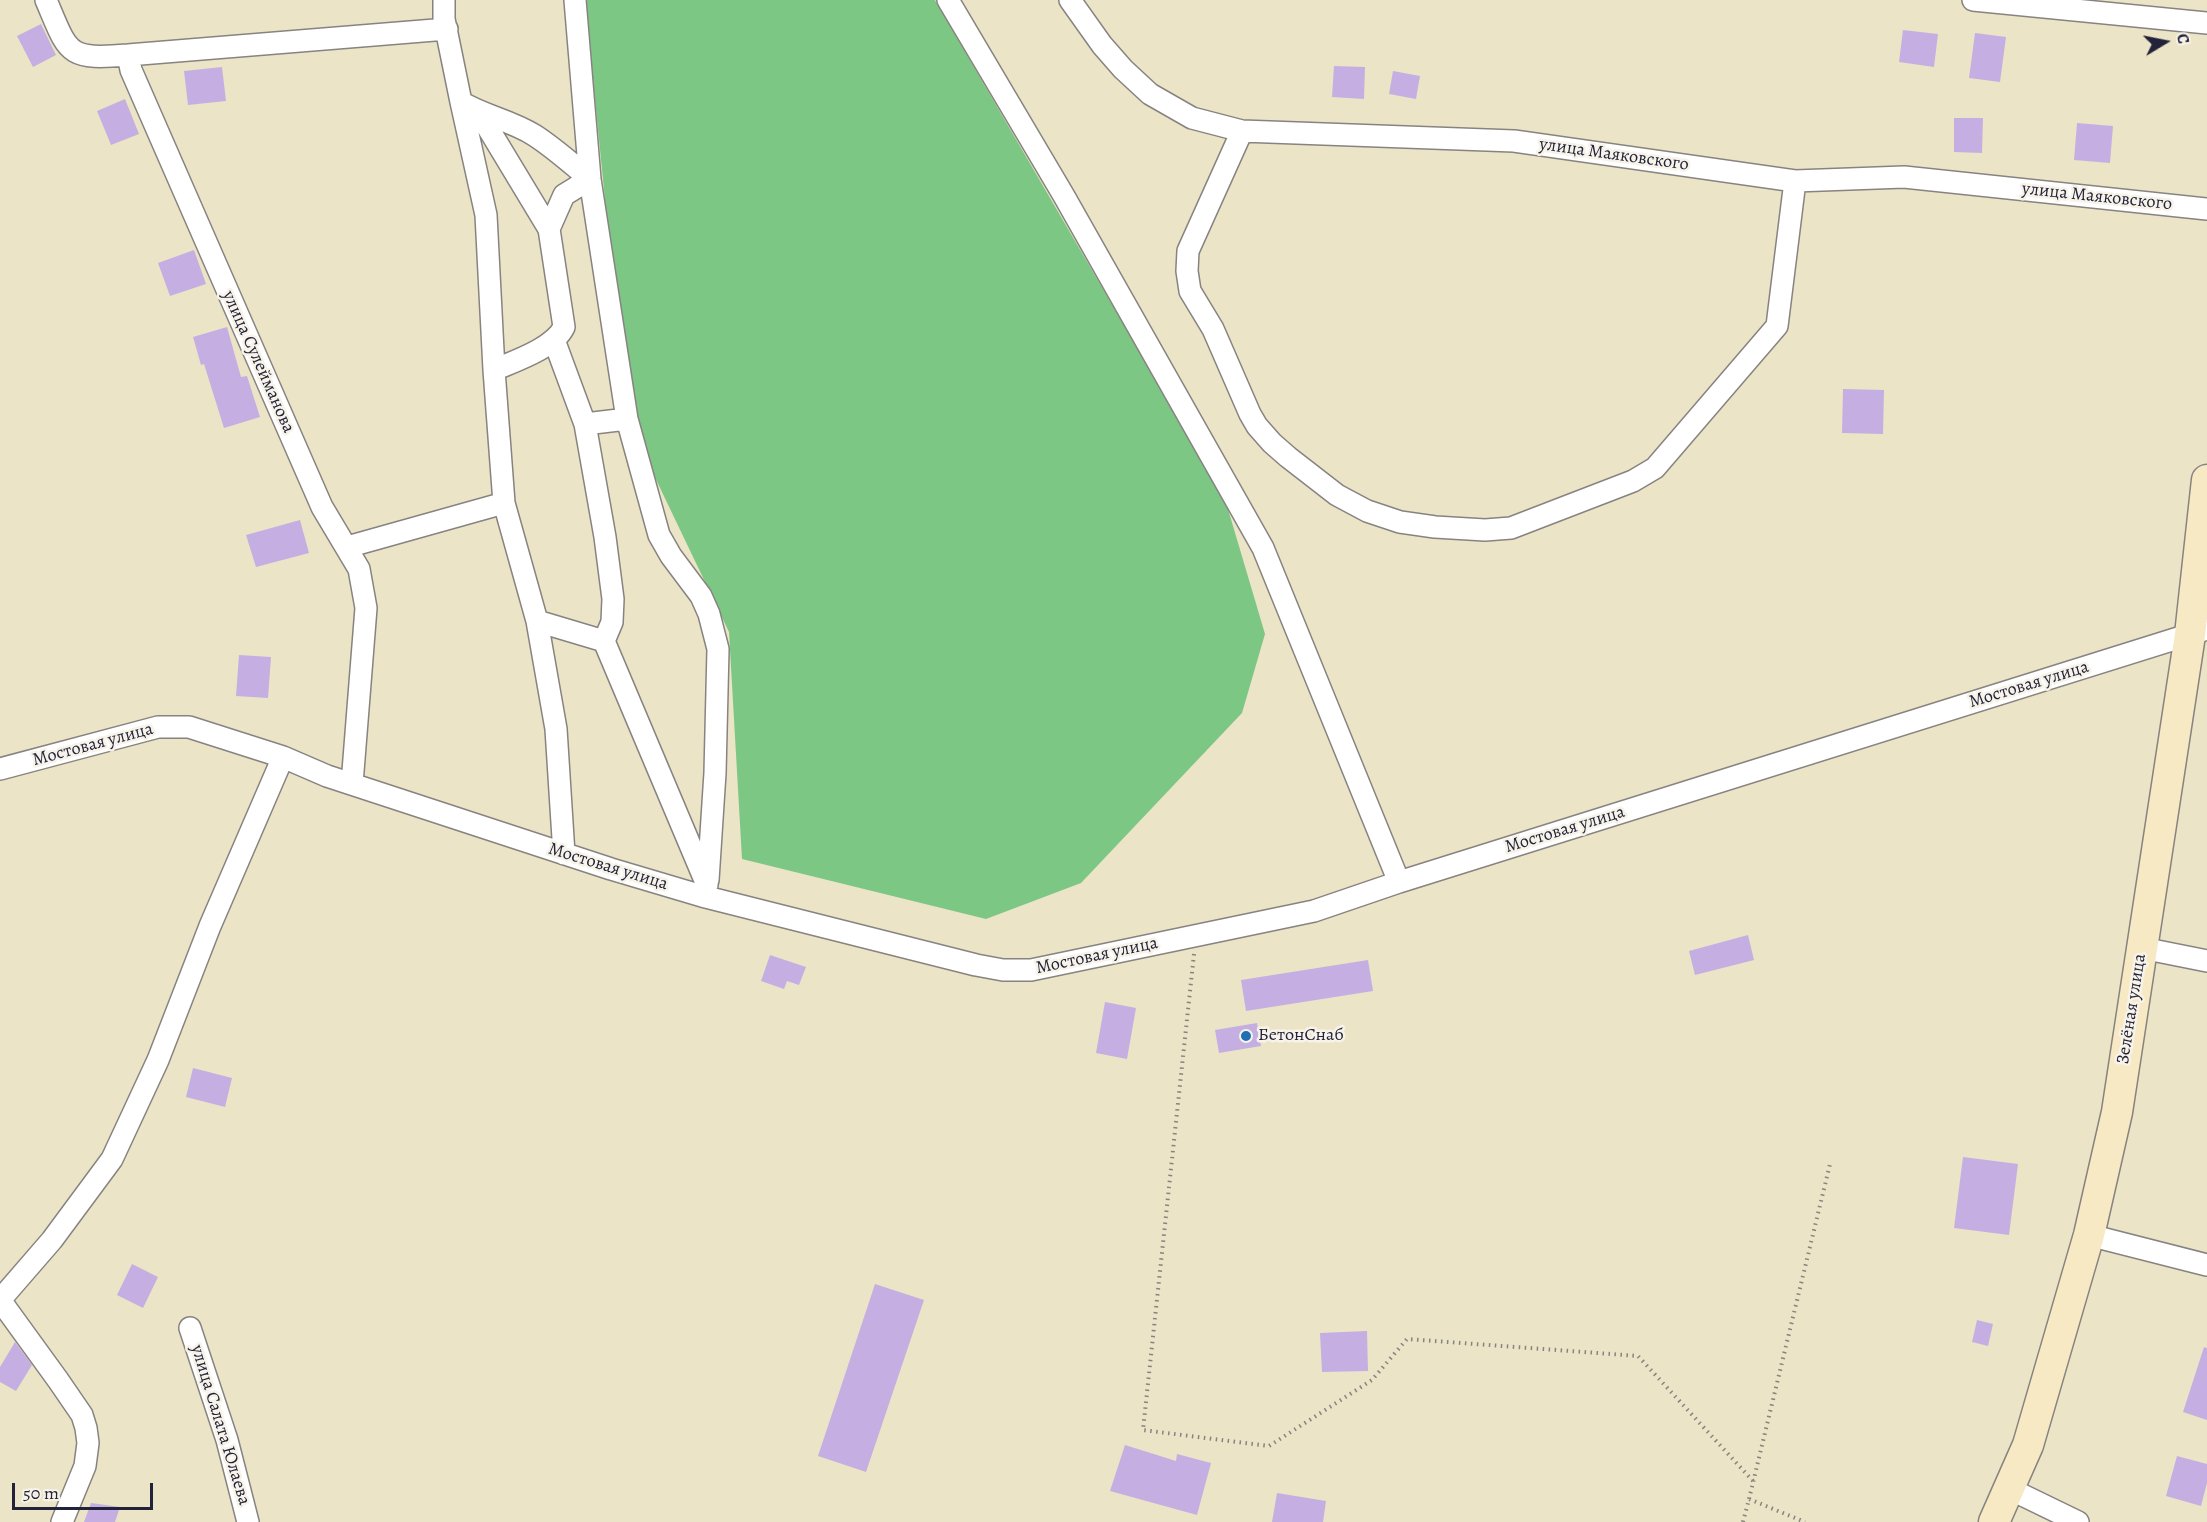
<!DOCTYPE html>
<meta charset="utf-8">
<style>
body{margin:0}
#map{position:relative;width:2207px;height:1522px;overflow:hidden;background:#ece4c6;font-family:Alegreya,serif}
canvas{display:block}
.north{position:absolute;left:2135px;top:12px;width:60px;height:60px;-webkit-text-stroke:4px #f7f3e8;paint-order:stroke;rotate:80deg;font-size:16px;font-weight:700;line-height:24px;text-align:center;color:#22223b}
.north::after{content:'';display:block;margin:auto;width:21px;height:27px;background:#22223b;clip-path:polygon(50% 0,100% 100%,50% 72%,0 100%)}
.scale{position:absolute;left:12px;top:1483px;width:141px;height:27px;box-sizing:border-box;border:3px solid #22223b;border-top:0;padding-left:8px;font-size:18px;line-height:21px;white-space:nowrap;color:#22223b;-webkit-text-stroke:4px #f7f3e8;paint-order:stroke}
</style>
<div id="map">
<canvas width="2207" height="1522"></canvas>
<div class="north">С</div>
<div class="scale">50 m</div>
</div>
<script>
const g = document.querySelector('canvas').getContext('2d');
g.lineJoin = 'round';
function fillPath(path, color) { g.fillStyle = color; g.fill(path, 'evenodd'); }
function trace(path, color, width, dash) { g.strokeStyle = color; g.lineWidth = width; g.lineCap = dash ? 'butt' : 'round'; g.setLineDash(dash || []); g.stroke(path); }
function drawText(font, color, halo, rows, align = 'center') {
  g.font = font + ' Alegreya,serif'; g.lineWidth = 5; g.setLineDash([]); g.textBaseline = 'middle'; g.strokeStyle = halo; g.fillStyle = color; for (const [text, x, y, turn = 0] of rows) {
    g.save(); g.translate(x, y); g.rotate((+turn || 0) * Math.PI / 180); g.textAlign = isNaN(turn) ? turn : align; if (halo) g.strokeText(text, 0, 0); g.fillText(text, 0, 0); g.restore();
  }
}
const green = new Path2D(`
 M585,0h350l290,499 40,135 -23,79 -161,170 -95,36 -244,-60 -13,-227 -102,-213z`);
const building = new Path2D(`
 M41,24l15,31 -23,12 -16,-31z
 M1903,30l35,4 -4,33 -35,-5z
 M1975,33l31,4 -6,45 -31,-4z
 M1334,66l31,1 -1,32 -32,-2z
 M222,67l4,34 -38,4 -4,-34z
 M1393,71l27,5 -4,23 -27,-5z
 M125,99l14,35 -28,11 -14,-34z
 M1954,118h29l-1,35 -28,-1z
 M2077,123l36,3 -3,37 -36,-3z
 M194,250l12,34 -36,12 -12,-33z
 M227,327l14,50 6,-1 13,41 -36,11 -20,-64 -3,1 -8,-28z
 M1843,389l41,1 -1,44 -41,-1z
 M300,520l9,33 -53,14 -10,-32z
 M239,655l32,2 -3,41 -32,-2z
 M1748,935l6,25 -59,15 -6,-24z
 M770,955l36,12 -7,18 -12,-4 -3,8 -23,-8z
 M1368,960l5,31 -127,20 -5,-31z
 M1105,1002l31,6 -9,51 -31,-6z
 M1257,1023l4,23 -42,7 -4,-23z
 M193,1068l39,10 -7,29 -39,-10z
 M1963,1157l55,7 -9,71 -55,-7z
 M132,1264l26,13 -15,31 -26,-13z
 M875,1284l49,16 -58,172 -48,-16z
 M1977,1320l16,4 -5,22 -16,-4z
 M1367,1331l1,40 -46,1 -2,-39z
 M15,1342l17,23 -16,26 -16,-9v-15z
 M2204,1347l3,1v72l-24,-8z
 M1125,1445l51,16 1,-7 34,9 -14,52 -87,-24z
 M2177,1456l30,8v19l-6,23 -35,-10z
 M1277,1493l49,8 -3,21h-51z
 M91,1503l29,4 -5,15h-31z`);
const path = new Path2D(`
 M1194,954l-51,476 126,16 103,-66 35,-41 231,17 115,125
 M1749,1499l81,-335
 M1743,1522l6,-23 56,23`);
const street = new Path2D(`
 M46,0c23,54 20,60 82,55l3,15 191,437 37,62 7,39 -14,176
 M444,0v19l17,83c23,14 49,18 73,33 19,12 38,29 56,44l-26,16 -15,34 -70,-116
 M948,0l116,196 199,352 136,334
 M1070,0l32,45 21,24 27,25 42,24 50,13 272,10 281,40 109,-4 303,32
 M1973,0l234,23
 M128,55l319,-26
 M461,102l25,113 8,155c21,-9 60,-22 70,-43l-15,-98
 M1242,131l-54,120 -1,20 3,20 23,38 37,85 7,12 15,17 16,14 49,38 30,16 33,11 35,5 50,3 26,-2 122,-47 22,-13 122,-142 18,-145
 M554,340l31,84 42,-5 -37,-240 -15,-179
 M494,370l10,133 33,118 67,20 103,244 -5,11
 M627,419l32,116 12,21 30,40 8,18 9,35 -3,124 -7,107
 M585,424l20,113 8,62 -1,23 -8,19
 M347,547l157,-44
 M537,621l19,108 8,125
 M0,769l158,-42h31l94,30 44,19 284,93 91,27 274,69 27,5h28l283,-59 85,-29 808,-253
 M2142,948l65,13
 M2089,1235l118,30
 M0,1300l52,-60 60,-81 46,-99 52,-134 73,-169
 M0,1300l58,80 24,35 4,13 2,15 -3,23 -23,56
 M190,1328l37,112 21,82
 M2010,1489l68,33`);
const secondary = new Path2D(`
 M1994,1522l34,-77 61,-210 28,-123 73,-477 17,-155`);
const markers = [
 [1246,1036,6,"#1f6fb2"]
];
const streetNames = [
 ["улица Маяковского",1614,155,8],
 ["улица Маяковского",2097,197,6],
 ["улица Сулейманова",258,362,66],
 ["Мостовая улица",2029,685,-17],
 ["Мостовая улица",93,745,-15],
 ["Мостовая улица",1565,830,-17],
 ["Мостовая улица",608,867,17],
 ["Мостовая улица",1097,956,-12],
 ["Зелёная улица",2132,1009,-81],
 ["улица Салата Юлаева",220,1425,73]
];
const poiNames = [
 ["БетонСнаб",1258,1036]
];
fillPath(green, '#7dc784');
fillPath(building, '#c5afe2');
trace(street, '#878380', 24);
trace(secondary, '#878380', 33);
trace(path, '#878380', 4, [1.5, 4.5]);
trace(street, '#fff', 21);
trace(secondary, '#f7e9c3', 30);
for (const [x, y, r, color] of markers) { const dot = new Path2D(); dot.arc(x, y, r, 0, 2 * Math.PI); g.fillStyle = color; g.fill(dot); trace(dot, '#f7f3e8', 2); }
drawText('18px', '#22223b', '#f7f3e8', streetNames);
drawText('18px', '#22223b', '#f7f3e8', poiNames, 'left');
</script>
